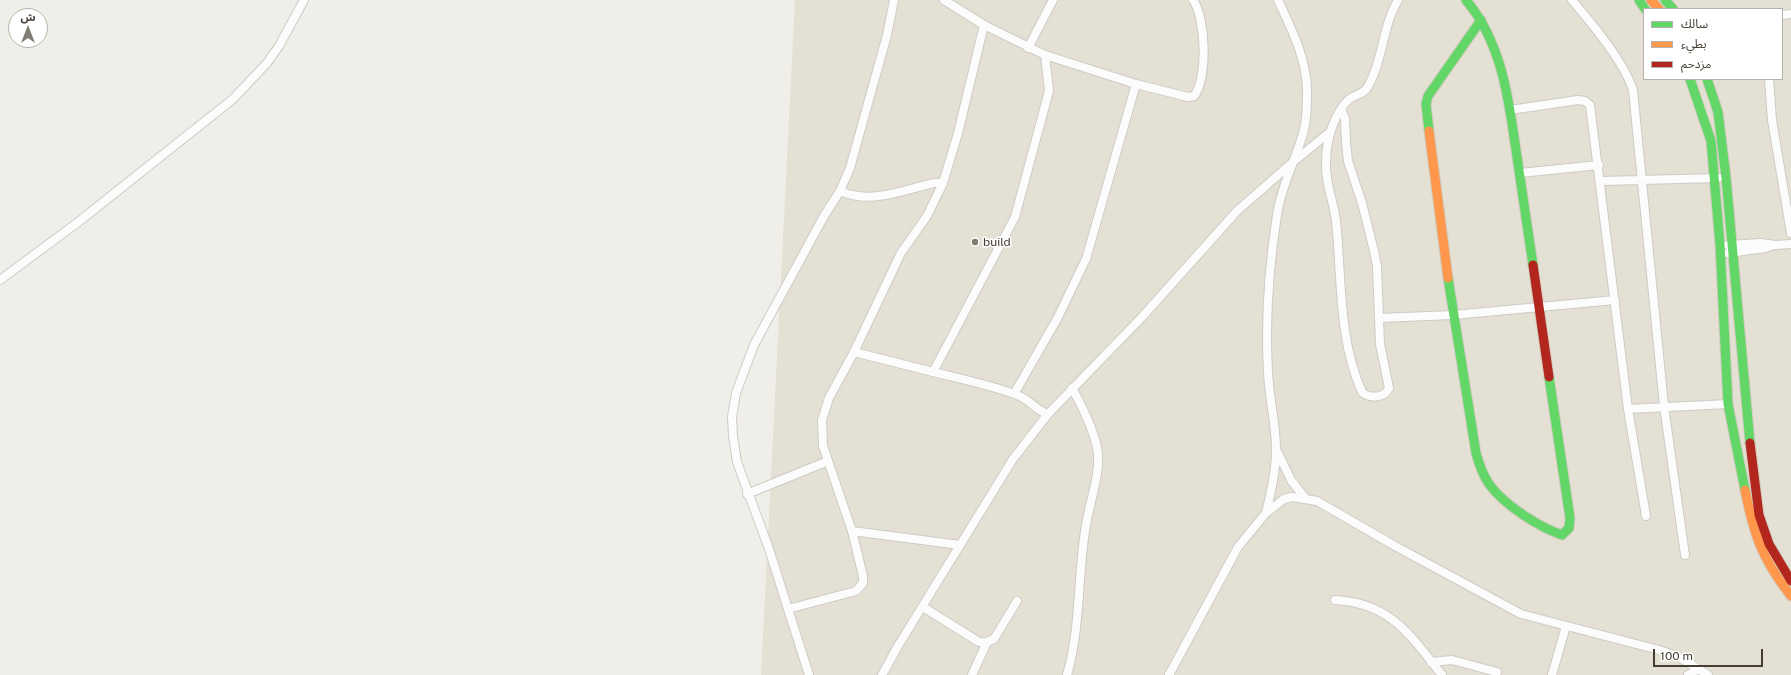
<!DOCTYPE html>
<meta charset="utf-8">
<style>
body{margin:0}
#map{position:relative;width:1791px;height:675px;overflow:hidden;background:#f0eee8;font-family:"Public Sans","Noto Sans Arabic",sans-serif}
canvas{display:block}
.legend{position:absolute;left:1643px;top:8px;width:140px;height:72px;box-sizing:border-box;background:#fff;border:1px solid #b5b2ad;margin:0;padding:5px 7px;list-style:none;font-size:12px;color:#453f33}
.legend li{display:flex;align-items:center;gap:8px;height:20px}
.legend b{width:20px;border:1px solid #b5b2ad}
.north{position:absolute;left:8px;top:8px;width:40px;height:40px;box-sizing:border-box;background:#fff;border:1px solid #b5b2ad;border-radius:50%;rotate:0deg;font-size:11px;font-weight:700;line-height:16px;text-align:center;color:#453f33}
.north::after{content:'';display:block;margin:auto;width:14px;height:18px;background:#817c72;clip-path:polygon(50% 0,100% 100%,50% 72%,0 100%)}
.scale{position:absolute;left:1653px;top:649px;width:110px;height:18px;box-sizing:border-box;border:2px solid #453f33;border-top:0;padding-left:5px;font-size:12px;line-height:14px;white-space:nowrap;color:#453f33;-webkit-text-stroke:3px #fff;paint-order:stroke}
</style>
<div id="map">
<canvas width="1791" height="675"></canvas>
<ul class="legend">
<li><b style="height:5px;background:#63d668"></b>سالك</li>
<li><b style="height:5px;background:#ff974d"></b>بطيء</li>
<li><b style="height:5px;background:#b3261e"></b>مزدحم</li>
</ul>
<div class="north">ش</div>
<div class="scale">100 m</div>
</div>
<script>
const g = document.querySelector('canvas').getContext('2d');
g.lineJoin = 'round';
function fillPath(path, color) { g.fillStyle = color; g.fill(path, 'evenodd'); }
function trace(path, color, width, dash) { g.strokeStyle = color; g.lineWidth = width; g.lineCap = dash ? 'butt' : 'round'; g.setLineDash(dash || []); g.stroke(path); }
function drawText(font, color, halo, rows, align = 'center') {
  g.font = font + ' "Public Sans",sans-serif'; g.lineWidth = 3; g.setLineDash([]); g.textBaseline = 'middle'; g.strokeStyle = halo; g.fillStyle = color; for (const [text, x, y, turn = 0] of rows) {
    g.save(); g.translate(x, y); g.rotate((+turn || 0) * Math.PI / 180); g.textAlign = isNaN(turn) ? turn : align; if (halo) g.strokeText(text, 0, 0); g.fillText(text, 0, 0); g.restore();
  }
}
const residential = new Path2D(`
 M795,0h996v675h-1030zM1644,9h138v70h-138z`);
const street = new Path2D(`
 M944,0l40,25 61,30 91,29 52,13 6,-1c14,-17 12,-78 -1,-96
 M1572,0c20,24 51,60 61,90l31,316 21,149
 M1782,15l9,-1
 M1028,48l25,-48
 M1769,79l3,41 19,113
 M1341,109c-11,17 -15,35 -15,55 -1,20 8,38 10,57 6,57 2,118 26,171 7,7 23,6 27,-4l-9,-44 -3,-78 -3,-15 -12,-48 -14,-42 -2,-18 -1,-25 -4,-9c9,-16 20,-12 26,-21 16,-26 15,-61 31,-88
 M1510,110l68,-10 7,1 5,4 38,304 18,107
 M1520,173l79,-8
 M1601,181l117,-3
 M840,191c31,14 63,-1 94,-8h9
 M1728,245l33,-2 14,2 16,-1
 M1728,253l37,-5 9,-3
 M0,280l77,-57 156,-124 34,-36 12,-17 25,-46
 M1379,318l74,-3 162,-15
 M854,352l79,20 82,-155 34,-126 -4,-36
 M933,372c28,7 57,13 84,23 12,4 20,16 31,19
 M1014,394l43,-75 29,-60 50,-175
 M1628,409l100,-5
 M1278,453l13,27 14,18
 M747,494l81,-33
 M1266,513c5,-21 10,-42 10,-63 0,-26 -7,-52 -8,-78 -3,-53 1,-106 9,-157 4,-28 17,-52 25,-78 5,-15 5,-32 5,-48 -1,-32 -16,-61 -29,-89
 M852,531l108,14
 M1335,600c56,3 75,35 107,75
 M923,607l56,35h8l7,-3 23,-38
 M788,609l68,-18 7,-8v-7l-11,-45 -29,-85 -1,-26 7,-22 25,-46 47,-99 26,-37 16,-33 15,-50 26,-108
 M1431,662l21,-2 45,12
 M809,675l-40,-126 -32,-87 -4,-26 -1,-19 4,-24 18,-48 70,-129 16,-25 10,-23 37,-133 7,-35
 M882,675l16,-29 115,-187 35,-45 94,-97 95,-106 56,-49 37,-30
 M972,675l15,-33
 M1067,675c13,-43 11,-99 18,-144 3,-24 15,-54 13,-78 -3,-20 -16,-47 -26,-65
 M1169,675l69,-128 28,-34 18,-14 8,-2 25,4 78,45 126,68 138,36 20,7 29,18
 M1552,675l14,-49
 M1688,675l11,-6`);
const fast = new Path2D(`
 M1466,0c37,44 43,102 51,157 5,36 11,72 16,108
 M1639,0l6,9
 M1665,0l8,9
 M1690,79l21,62 9,104 8,159 17,86
 M1707,79l11,33 8,65 24,266
 M1429,131l-3,-27 2,-8 53,-76
 M1448,278l28,175c3,11 7,22 13,31 15,21 50,43 73,51l7,-7 1,-10 -21,-141`);
const slow = new Path2D(`
 M1651,0l8,9
 M1429,131l19,147
 M1745,490c9,45 17,69 46,106`);
const jam = new Path2D(`
 M1533,265l16,112
 M1750,443l9,72 10,29 22,37`);
const markers = [
 [975,242,4,"#817c72"]
];
const poiNames = [
 ["build",983,242]
];
fillPath(residential, '#e4e0d4');
trace(street, '#cdcbc5', 10);
trace(fast, '#cfcbbe', 11);
trace(slow, '#cfcbbe', 11);
trace(jam, '#cfcbbe', 11);
trace(street, '#fdfcfc', 8);
trace(fast, '#63d668', 9);
trace(slow, '#ff974d', 9);
trace(jam, '#b3261e', 9);
for (const [x, y, r, color] of markers) { const dot = new Path2D(); dot.arc(x, y, r, 0, 2 * Math.PI); g.fillStyle = color; g.fill(dot); trace(dot, '#fff', 1.5); }
drawText('12px', '#453f33', '#fff', poiNames, 'left');
</script>
